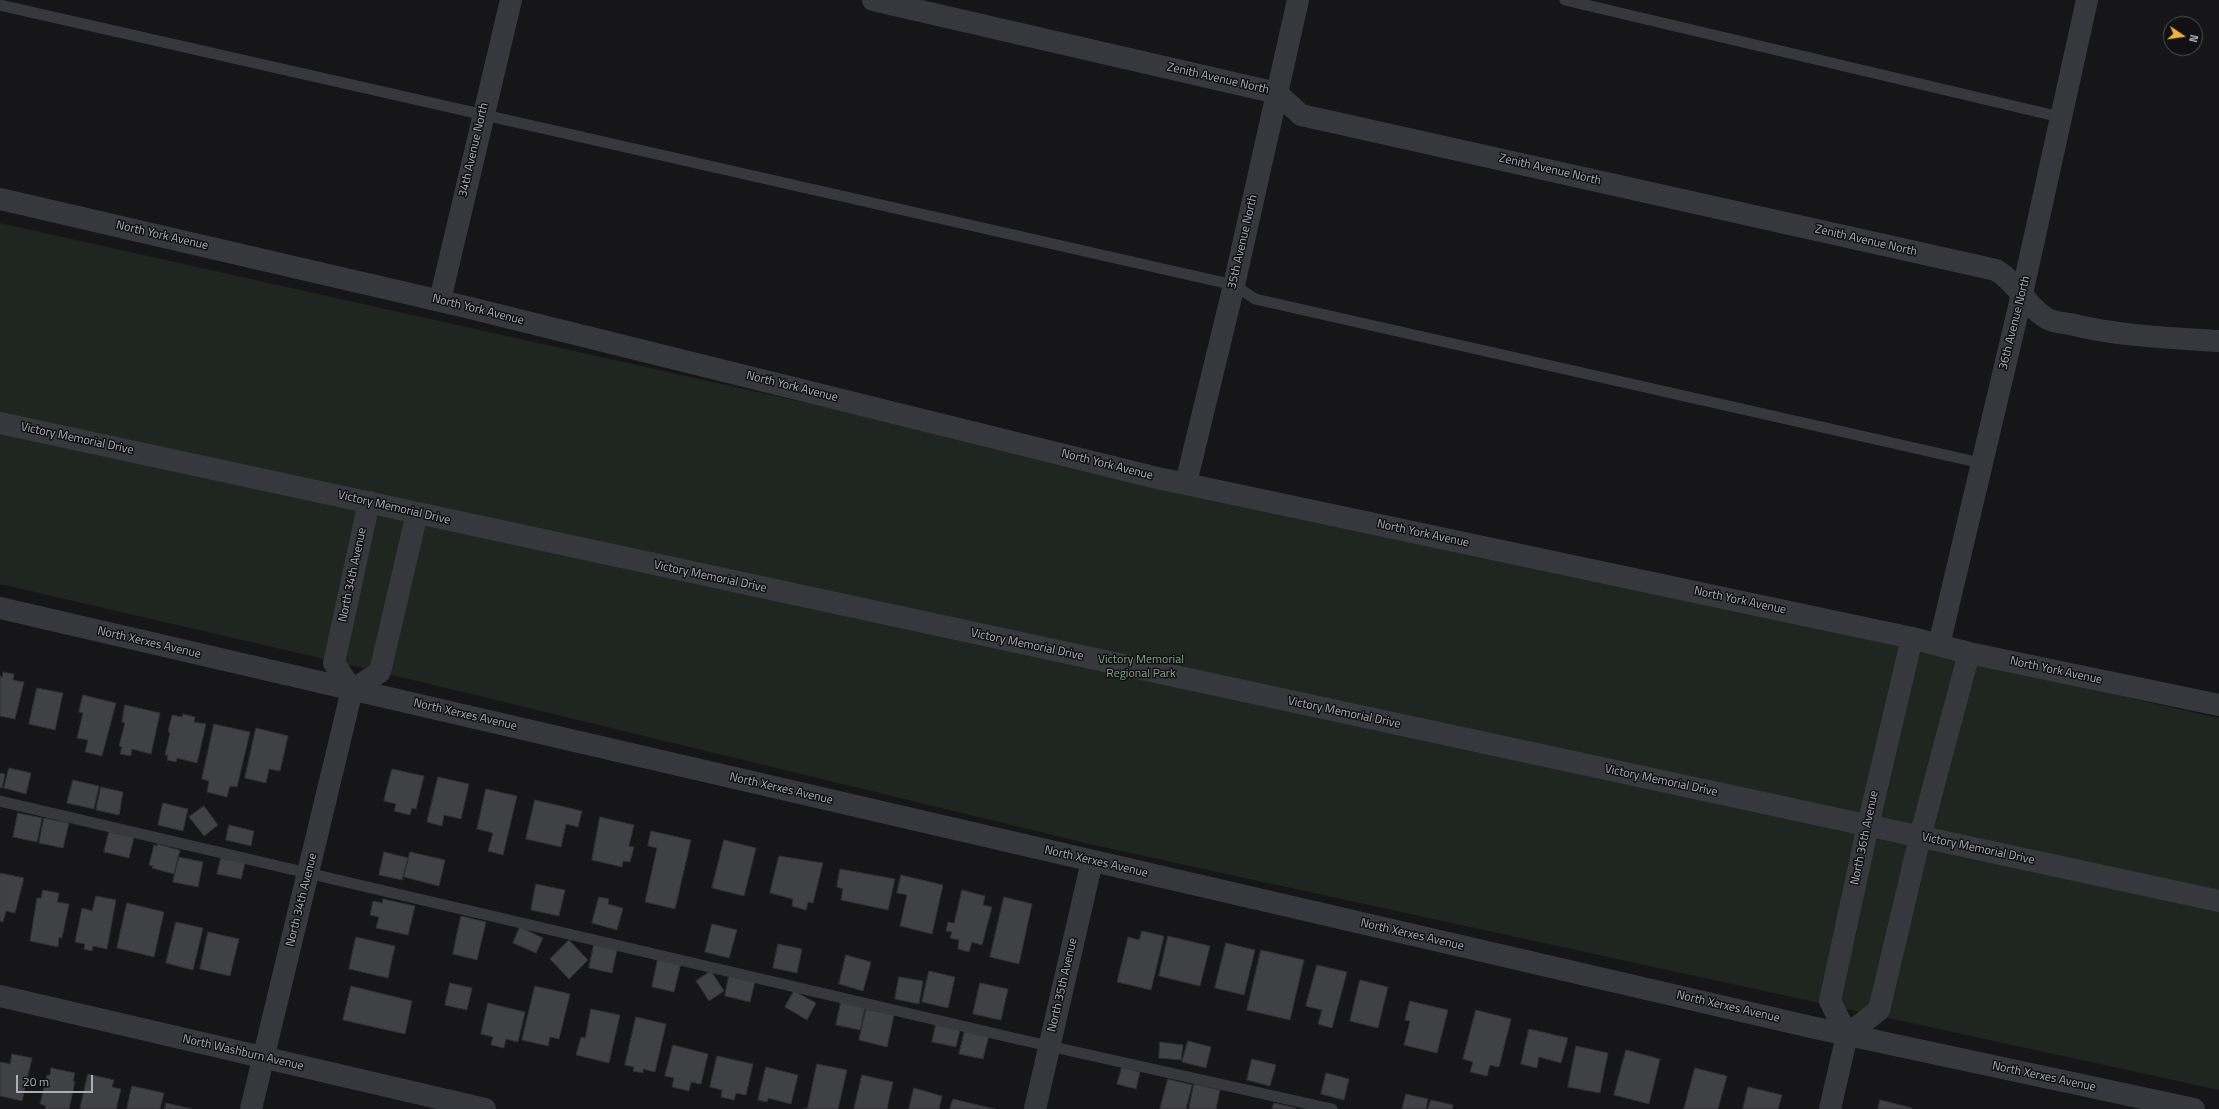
<!DOCTYPE html>
<style>
body{margin:0}
#map{position:relative;width:2219px;height:1109px;overflow:hidden;background:#161618;font-family:"Titillium Web",sans-serif}
canvas{display:block}
.north{position:absolute;left:2163px;top:16px;width:40px;height:40px;box-sizing:border-box;background:#111113;border:1px solid #4d4f55;border-radius:50%;rotate:103deg;font-size:11px;font-weight:700;line-height:16px;text-align:center;color:#a8adb8}
.north::after{content:'';display:block;margin:auto;width:14px;height:18px;background:#f2b134;clip-path:polygon(50% 0,100% 100%,50% 72%,0 100%)}
.scale{position:absolute;left:16px;top:1075px;width:77px;height:18px;box-sizing:border-box;border:2px solid #a8adb8;border-top:0;padding-left:5px;font-size:12px;line-height:14px;white-space:nowrap;color:#a8adb8;-webkit-text-stroke:3px #111113;paint-order:stroke}
</style>
<div id="map">
<canvas width="2219" height="1109"></canvas>
<div class="north">N</div>
<div class="scale">20 m</div>
</div>
<script>
const g = document.querySelector('canvas').getContext('2d');
g.lineJoin = 'round';
function fillPath(path, color) { g.fillStyle = color; g.fill(path, 'evenodd'); }
function trace(path, color, width, dash) { g.strokeStyle = color; g.lineWidth = width; g.lineCap = dash ? 'butt' : 'round'; g.setLineDash(dash || []); g.stroke(path); }
function drawText(font, color, halo, rows, align = 'center') {
  g.font = font + ' "Titillium Web",sans-serif'; g.lineWidth = 3; g.setLineDash([]); g.textBaseline = 'middle'; g.strokeStyle = halo; g.fillStyle = color; for (const [text, x, y, turn = 0] of rows) {
    g.save(); g.translate(x, y); g.rotate((+turn || 0) * Math.PI / 180); g.textAlign = isNaN(turn) ? turn : align; if (halo) g.strokeText(text, 0, 0); g.fillText(text, 0, 0); g.restore();
  }
}
const green = new Path2D(`
 M0,223l2219,495v372l-1121,-244 -718,-174 -380,-88z`);
const building = new Path2D(`
 M3,672l11,2 -1,6 11,2 -9,37 -15,-3v-40l2,1z
 M37,688l26,5 -8,37 -26,-6z
 M83,695l33,8 -14,53 -17,-4 3,-12 -11,-2 6,-25 -4,-1z
 M125,705l35,8 -9,41 -19,-5 -1,7 -11,-2 2,-7 -3,-1 6,-23 -3,-1z
 M183,714l12,3 -1,5 12,2 -9,39 -20,-5 -1,4 -9,-2 1,-5h-3l5,-22 -2,-1 4,-17 10,2z
 M214,724l36,8 -13,55 -7,-1 -3,11 -20,-5 2,-11 -7,-2z
 M256,728l32,8 -8,35 -11,-2 -3,14 -21,-5z
 M9,768l22,5 -5,21 -22,-6z
 M392,769l32,7 -8,33 -4,-1 -2,7 -16,-4 2,-7 -12,-3z
 M0,773l5,1 -3,14 -2,-1z
 M438,777l31,7 -8,35 -17,-4 -2,11 -15,-4z
 M73,780l26,6 -5,23 -27,-6z
 M101,787l22,5 -4,23 -23,-5z
 M486,789l31,7 -14,59 -15,-4 5,-18 -16,-4z
 M535,800l47,11 -4,16 -12,-3 -5,23 -35,-8z
 M163,803l25,6 -5,22 -25,-6z
 M204,806l14,19 -14,11 -15,-19z
 M18,813l24,5 -5,24 -24,-5z
 M600,817l34,8 -5,21 5,1 -4,15 -7,-1 -1,6 -30,-7z
 M44,818l25,5 -6,25 -24,-5z
 M229,825l25,6 -3,15 -25,-6z
 M651,831l40,9 -16,69 -30,-7 12,-54 -9,-2z
 M109,832l25,5 -5,21 -25,-6z
 M724,840l32,8 -12,48 -32,-8z
 M157,844l23,6 -6,24 -22,-6 1,-2 -4,-1 5,-20 3,1z
 M384,852l24,6 -6,22 -23,-5z
 M410,852l35,8 -6,26 -35,-9z
 M779,856l44,7 -10,40 -5,-1 -2,8 -14,-4 1,-7 -23,-6z
 M179,857l24,5 -5,25 -25,-5z
 M221,858l24,5 -4,16 -24,-5z
 M840,869l55,10 -7,31 -47,-10 2,-11 -6,-2z
 M0,873l24,5 -9,35 -9,-2 -3,11 -3,-1z
 M901,875l42,10 -11,49 -32,-8 7,-31 -10,-2z
 M536,884l29,6 -6,26 -28,-6z
 M43,890l16,3 -2,9 12,2 -7,34 -3,-1 -1,10 -28,-6 7,-43h4z
 M962,890l23,6 -2,9 9,2 -10,38 -10,-3 -3,10 -11,-3 1,-9 -9,-2 2,-6 -6,-1 2,-9 6,1z
 M96,896l20,4 -9,49 -14,-3 -1,5 -8,-2 1,-5 -10,-2 7,-34 10,3z
 M599,897l10,2 -1,5 15,4 -6,22 -25,-7z
 M1004,897l28,7 -13,60 -29,-7z
 M383,899l32,7 -7,29 -32,-7 3,-11 -9,-2 3,-14 9,2z
 M127,903l37,9 -10,45 -37,-9z
 M461,916l25,6 -9,38 -24,-6z
 M176,922l27,6 -10,42 -27,-7z
 M712,924l25,6 -8,28 -24,-6z
 M520,927l23,11 -7,15 -23,-10z
 M1142,931l22,5 -13,54 -34,-8 11,-45 11,3z
 M208,932l31,7 -9,37 -30,-7z
 M1168,936l42,10 -10,40 -41,-10z
 M356,937l39,9 -7,32 -39,-9z
 M569,940l19,20 -19,19 -19,-20z
 M1226,943l29,7 -11,45 -29,-7z
 M594,944l23,6 -5,23 -23,-5z
 M778,944l24,5 -5,24 -24,-5z
 M1261,950l43,10 -14,60 -43,-10z
 M846,955l25,7 -8,29 -24,-7z
 M658,958l23,5 -7,29 -22,-5z
 M1317,965l30,7 -15,56 -14,-4 4,-14 -16,-4z
 M711,971l13,20 -15,10 -13,-20z
 M929,971l26,6 -7,31 -26,-6z
 M729,975l26,6 -5,21 -25,-6z
 M899,977l24,4 -4,23 -24,-5z
 M1360,980l28,7 -10,41 -28,-7z
 M450,983l22,5 -5,22 -22,-5z
 M980,983l28,6 -7,31 -28,-6z
 M351,986l61,15 -7,33 -62,-14z
 M535,986l35,8 -11,45 -9,-2 -2,9 -26,-6z
 M794,991l22,12 -9,17 -22,-13z
 M1410,1001l38,9 -11,43 -33,-8 6,-24 -5,-1z
 M841,1002l24,5 -5,23 -24,-5z
 M488,1003l37,9 -7,30 -12,-3 -2,9 -13,-3 2,-8 -12,-3z
 M591,1009l29,6 -11,48 -33,-8 5,-18 4,1z
 M866,1009l28,6 -7,32 -28,-7z
 M1476,1010l35,9 -12,48 -9,-2 -3,11 -17,-4 3,-10 -10,-3z
 M636,1017l30,7 -11,48 -12,-3v4l-10,-2 1,-4 -9,-2z
 M936,1024l24,6 -4,17 -24,-5z
 M1529,1029l39,9 -7,25 -22,-6 -2,11 -16,-4z
 M965,1030l24,5 -6,24 -24,-5z
 M1188,1041l23,6 -5,21 -24,-6z
 M1160,1042l23,3 -2,15 -22,-2z
 M673,1045l35,9 -7,30 -10,-2 -2,9 -17,-4 2,-9 -9,-2z
 M1576,1046l32,7 -8,40 -32,-6z
 M1626,1050l34,9 -11,45 -35,-9z
 M12,1054l20,4 -10,43 -22,-5v-34l10,2z
 M717,1056l36,8 -7,31 -10,-2 -2,7 -13,-3 1,-7 -12,-3z
 M1252,1059l24,6 -6,21 -23,-6z
 M817,1064l30,6 -9,39h-35h4z
 M766,1067l32,8 -7,29 -23,-6 -1,4 -9,-2z
 M1122,1067l18,5 -4,17 -19,-5z
 M51,1068l24,5 -2,8 2,1 -6,27h-24l1,-3 -6,-2 7,-29h3z
 M1695,1068l32,8 -9,33h-34z
 M1326,1073l23,6 -5,21 -23,-6z
 M88,1074l26,6 -2,7 9,2 -5,20h-36z
 M862,1075l31,7 -6,27h-33z
 M1168,1079l24,6 -6,24h-26z
 M1194,1084l26,6 -4,19h-27z
 M132,1086l32,7 -4,16h-33z
 M1748,1087l34,8 -4,14h-35z
 M914,1088l28,8 -3,13h-30z
 M1406,1094l22,5 -2,10h-24z
 M953,1099l42,10h-45z
 M1431,1100l22,5 -1,4h-24z
 M1880,1100l32,8v1h-34z
 M166,1103l26,6h-27z
 M1274,1103l22,5v1h-24z`);
const service = new Path2D(`
 M1565,0l495,117
 M0,5l1234,280 21,14 726,164
 M0,801l1022,239 310,69`);
const minor = new Path2D(`
 M873,0l404,93 24,22 695,155c23,14 28,34 50,48 6,4 16,5 24,6 48,12 99,14 149,17
 M0,199l462,107 691,171 759,161 57,15 250,52
 M440,300l71,-300
 M1186,483l48,-198 64,-285
 M0,608l1811,419 383,82
 M1939,645l83,-351 65,-294
 M352,690l-18,-27 35,-161
 M0,996l485,113
 M1847,1035l32,-25 41,-173 49,-184
 M251,1109l101,-419 28,-18 37,-159
 M1035,1109l57,-248
 M1830,1109l17,-74 -17,-34 38,-176 44,-187`);
const tertiary = new Path2D(`
 M0,423l2219,478`);
const streetNames = [
 ["Zenith Avenue North",1218,79,13],
 ["34th Avenue North",474,150,-77],
 ["Zenith Avenue North",1550,170,13],
 ["North York Avenue",162,236,13],
 ["Zenith Avenue North",1866,241,13],
 ["35th Avenue North",1243,242,-77],
 ["North York Avenue",478,310,14],
 ["36th Avenue North",2015,323,-76],
 ["North York Avenue",792,387,14],
 ["Victory Memorial Drive",77,439,12],
 ["North York Avenue",1107,465,14],
 ["Victory Memorial Drive",394,508,13],
 ["North York Avenue",1423,534,12],
 ["North 34th Avenue",353,575,-78],
 ["Victory Memorial Drive",710,577,12],
 ["North York Avenue",1740,601,12],
 ["North Xerxes Avenue",149,643,13],
 ["Victory Memorial Drive",1027,645,12],
 ["North York Avenue",2056,671,12],
 ["Victory Memorial Drive",1344,713,12],
 ["North Xerxes Avenue",465,715,13],
 ["Victory Memorial Drive",1661,781,12],
 ["North Xerxes Avenue",781,789,13],
 ["North 36th Avenue",1865,838,-78],
 ["Victory Memorial Drive",1978,849,12],
 ["North Xerxes Avenue",1096,862,13],
 ["North 34th Avenue",302,900,-76],
 ["North Xerxes Avenue",1412,935,13],
 ["North 35th Avenue",1063,985,-77],
 ["North Xerxes Avenue",1728,1007,13],
 ["North Washburn Avenue",243,1053,13],
 ["North Xerxes Avenue",2044,1077,12]
];
const parkNames = [
 ["Victory Memorial",1141,660],
 ["Regional Park",1141,674]
];
fillPath(green, '#1e261f');
fillPath(building, '#404145');
trace(building, '#303034', 1);
trace(service, '#37383d', 11);
trace(minor, '#37383d', 22);
trace(tertiary, '#37383d', 22);
drawText('12px', '#a8adb8', '#111113', streetNames);
drawText('12px', '#7fa381', '#111113', parkNames);
</script>
